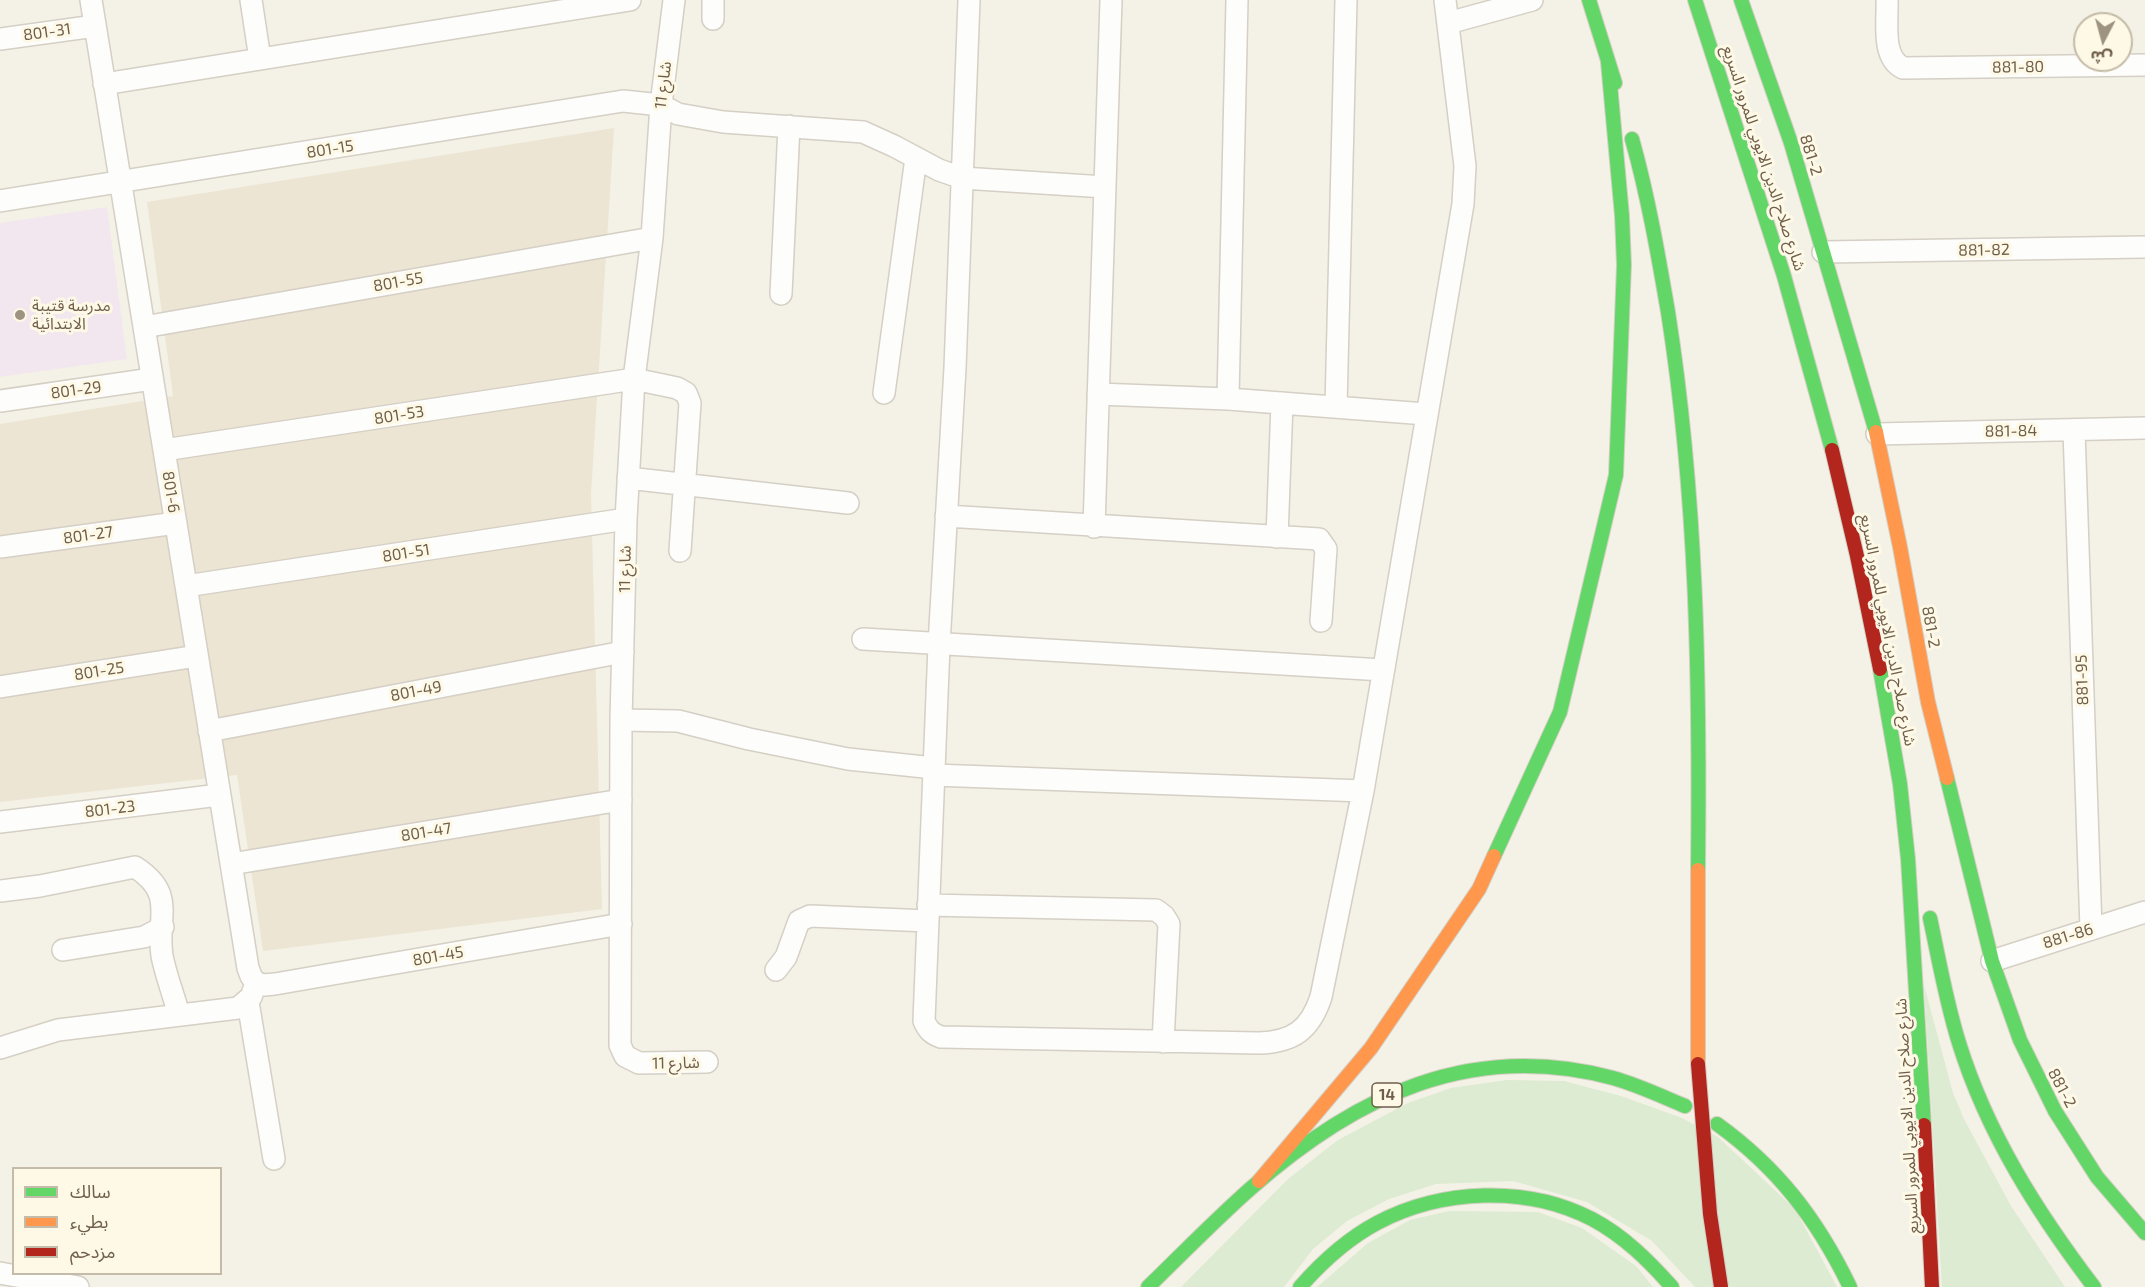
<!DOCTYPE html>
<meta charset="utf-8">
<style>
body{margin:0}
#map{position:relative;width:2145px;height:1287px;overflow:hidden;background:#f4f2e6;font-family:"Exo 2","Noto Sans Arabic",sans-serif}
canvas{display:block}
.legend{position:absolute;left:12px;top:1167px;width:210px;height:108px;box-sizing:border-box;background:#fdf9e6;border:2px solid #c4bba8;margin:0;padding:8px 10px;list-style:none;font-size:18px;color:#6f5e4a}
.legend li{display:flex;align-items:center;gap:12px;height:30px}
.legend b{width:30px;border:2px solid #c4bba8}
.north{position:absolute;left:2073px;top:12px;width:60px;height:60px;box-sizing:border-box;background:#fdf9e6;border:2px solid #c4bba8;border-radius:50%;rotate:186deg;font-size:16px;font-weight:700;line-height:24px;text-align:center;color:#6f5e4a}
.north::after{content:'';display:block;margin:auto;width:21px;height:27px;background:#9e9281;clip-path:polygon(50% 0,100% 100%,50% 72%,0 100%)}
</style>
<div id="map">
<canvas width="2145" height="1287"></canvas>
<ul class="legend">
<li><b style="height:8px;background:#63d668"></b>سالك</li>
<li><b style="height:8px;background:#ff974d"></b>بطيء</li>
<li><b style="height:8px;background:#b3261e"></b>مزدحم</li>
</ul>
<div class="north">ش</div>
</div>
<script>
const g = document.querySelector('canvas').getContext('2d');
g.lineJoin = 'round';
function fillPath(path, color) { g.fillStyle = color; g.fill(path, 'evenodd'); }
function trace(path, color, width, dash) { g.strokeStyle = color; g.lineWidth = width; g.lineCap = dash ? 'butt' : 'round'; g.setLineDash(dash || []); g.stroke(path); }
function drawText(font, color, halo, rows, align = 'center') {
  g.font = font + ' "Exo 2","Noto Sans Arabic",sans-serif'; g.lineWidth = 6; g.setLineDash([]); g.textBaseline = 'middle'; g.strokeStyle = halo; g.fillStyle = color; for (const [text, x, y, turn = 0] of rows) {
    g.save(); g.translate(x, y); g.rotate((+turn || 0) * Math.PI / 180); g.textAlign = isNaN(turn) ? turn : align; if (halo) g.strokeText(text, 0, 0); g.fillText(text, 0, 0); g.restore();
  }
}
const residential = new Path2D(`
 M614,128l-23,366 11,415 -339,42 -26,-176 -237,27v-378l173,-28 -26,-194z`);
const education = new Path2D(`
 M107,207l20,152 -127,18v-154z`);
const green = new Path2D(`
 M1924,985l29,108 11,26 47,87 54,81h-123z
 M1507,1080l57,1 57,15 61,22 36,19 77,72 42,78h-142l-43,-46 -65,-39 -74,-21 -77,3 -47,15 -42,22 -34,28 -29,38h-103l107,-108 50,-39 70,-37 43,-15z
 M1449,1211l89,1 44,16 54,38 17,21h-336l51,-44 42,-23z`);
const street = new Path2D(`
 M91,0l157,968 3,8 5,7
 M251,0l9,59
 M674,0l-13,105 -9,133 -18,141 -8,140 -5,201 -1,325 5,11 14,7 68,-1
 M969,0l-14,368 -16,277 -15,376c4,9 8,13 17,16l318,6c34,-1 51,-13 62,-46l42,-206 100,-587 2,-38 -20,-166
 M1887,0c1,22 -6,57 16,68l242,-3
 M713,19v-19
 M1448,23l84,-23
 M0,39l95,-13
 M104,84l526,-84
 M0,201l623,-100 38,4 17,9 45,8 140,10 31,14 45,24 23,8 143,9
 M1823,252l322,-5
 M781,294l8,-168
 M144,327l508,-89
 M884,393l32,-235
 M1098,394l130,5 198,15
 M1228,399l9,-399
 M0,401l152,-22
 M1336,407l10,-407
 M2074,430l17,499
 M1877,434l268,-6
 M164,450l470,-71 43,9 9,5 4,10 -10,148
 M628,478l220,25
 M946,516l373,23 7,10 -5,72
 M1094,527l17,-527
 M1277,537l5,-134
 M0,547l176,-24
 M186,586l440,-67
 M863,639l520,31
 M0,687l197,-31
 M621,720l57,1 71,18 99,20 86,9
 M209,731l414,-79
 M934,775l429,16
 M0,822l219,-27
 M231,864l390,-64
 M0,891l40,-5 95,-19c42,27 21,50 27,89 4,20 12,40 17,59
 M928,905l228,5 8,6 5,8 -6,118
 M63,950l81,-13 19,-10
 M1992,961l153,-49
 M776,970l10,-13 13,-36 11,-5 118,5
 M256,983l8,2 11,-1 346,-60
 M248,1002l26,157
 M0,1048l58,-18 180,-22 13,-11 5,-14
 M0,1273l78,14`);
const fast = new Path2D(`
 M1589,0l26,83
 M1695,0l89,276 48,174
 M1741,0l50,143 85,289
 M1632,139c16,57 26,115 36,173 29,185 32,371 30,558
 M1880,669l20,115 8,75 16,266
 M1947,778l45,183 28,79 35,71 42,66 48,56
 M1494,856l66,-144 56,-237 8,-210 -2,-49 -14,-154
 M1930,918c9,42 16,84 29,125 28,90 78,169 135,244
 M1717,1124c61,44 100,95 133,163
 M1148,1287c34,-33 67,-67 102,-98 105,-93 221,-149 363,-111 25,7 48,18 72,28
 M1300,1287c22,-25 47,-48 77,-64 64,-34 150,-38 215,-4 32,17 57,42 80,68`);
const slow = new Path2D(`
 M1876,432l24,115 28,155 19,76
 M1698,1064v-194
 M1259,1181l112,-133 108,-159 15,-33`);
const jam = new Path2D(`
 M1832,450l25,106 23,113
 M1924,1125l8,162`);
const jamBridge = new Path2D(`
 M1698,1064l12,150 11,73`);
const markers = [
 [20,315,6,"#9e9281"]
];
const shields = [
 [1387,1095,30]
];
const shieldNames = [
 ["14",1387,1095]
];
const streetNames = [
 ["801-31",47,32,-8],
 ["881-80",2018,67,-1],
 ["شارع 11",663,85,-83],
 ["801-15",330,149,-9],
 ["881-2",1811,155,73],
 ["شارع صلاح الدين الايوبي للمرور السريع",1764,158,72],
 ["881-82",1984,250,-1],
 ["801-55",398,282,-10],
 ["801-29",76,390,-8],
 ["801-53",399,415,-9],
 ["881-84",2011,431,-1],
 ["801-6",171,492,81],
 ["801-27",88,535,-8],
 ["801-51",406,553,-9],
 ["شارع 11",625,569,-89],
 ["881-2",1931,627,80],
 ["شارع صلاح الدين الايوبي للمرور السريع",1888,630,79],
 ["801-25",99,671,-9],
 ["881-95",2082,680,-92],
 ["801-49",416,691,-11],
 ["801-23",110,809,-7],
 ["801-47",426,832,-9],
 ["881-86",2068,936,-17],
 ["801-45",438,956,-10],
 ["شارع 11",676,1063,-1],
 ["881-2",2062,1088,62],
 ["شارع صلاح الدين الايوبي للمرور السريع",1907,1116,-93]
];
const poiNames = [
 ["مدرسة قتيبة",32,306],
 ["الابتدائية",32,324]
];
fillPath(residential, '#ece5d3');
fillPath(education, '#f2e7ef');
fillPath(green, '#dcebd2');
trace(street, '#d5cfc5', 24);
trace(fast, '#d4cfc3', 16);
trace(slow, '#d4cfc3', 16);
trace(jam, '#d4cfc3', 16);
trace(street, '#fdfdfb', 21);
trace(fast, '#63d668', 14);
trace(slow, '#ff974d', 14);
trace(jam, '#b3261e', 14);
trace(jamBridge, '#d3cec4', 16, []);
trace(jamBridge, '#b3261e', 14);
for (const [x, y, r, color] of markers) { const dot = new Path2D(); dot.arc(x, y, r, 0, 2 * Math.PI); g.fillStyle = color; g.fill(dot); trace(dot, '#fdf9e6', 2); }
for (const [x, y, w] of shields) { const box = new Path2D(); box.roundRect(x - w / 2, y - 12, w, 24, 4.5); g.fillStyle = '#fdf9e6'; g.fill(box); trace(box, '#6f5e4a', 1.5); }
drawText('bold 15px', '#6f5e4a', null, shieldNames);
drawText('16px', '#6f5e4a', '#fdf9e6', streetNames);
drawText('16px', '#6f5e4a', '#fdf9e6', poiNames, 'left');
</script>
